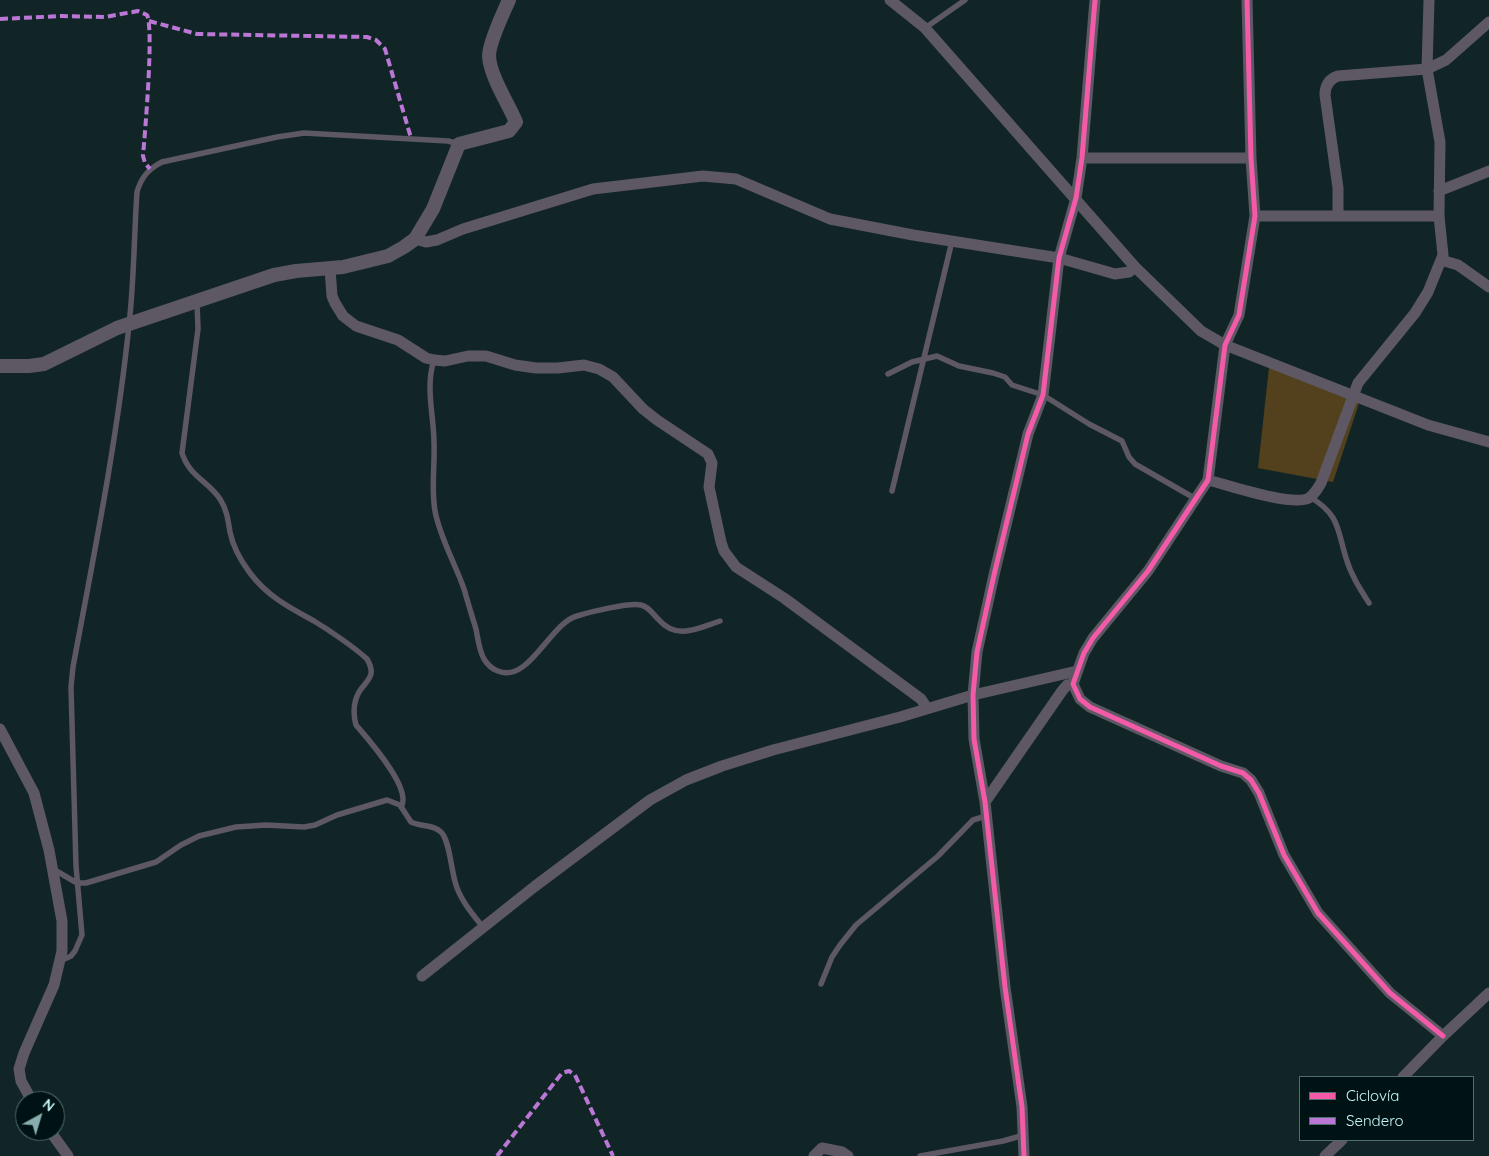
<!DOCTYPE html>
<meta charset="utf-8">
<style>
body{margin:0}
#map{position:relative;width:1489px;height:1156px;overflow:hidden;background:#122526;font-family:Quicksand,sans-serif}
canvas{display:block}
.legend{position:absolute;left:1299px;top:1076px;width:175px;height:65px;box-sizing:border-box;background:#001314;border:1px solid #506e6f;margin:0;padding:6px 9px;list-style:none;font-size:15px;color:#c7f6f7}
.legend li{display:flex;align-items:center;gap:10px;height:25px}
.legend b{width:25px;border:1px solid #506e6f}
.north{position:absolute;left:15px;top:1091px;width:50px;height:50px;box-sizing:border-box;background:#001314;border:1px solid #506e6f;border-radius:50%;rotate:39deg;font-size:14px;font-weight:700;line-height:20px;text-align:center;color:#c7f6f7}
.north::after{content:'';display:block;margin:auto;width:18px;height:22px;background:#88adae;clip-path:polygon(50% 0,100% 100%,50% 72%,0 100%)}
</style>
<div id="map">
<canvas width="1489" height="1156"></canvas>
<ul class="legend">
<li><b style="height:6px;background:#f35aa7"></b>Ciclovía</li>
<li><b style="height:6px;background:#ba77d6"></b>Sendero</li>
</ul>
<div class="north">N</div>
</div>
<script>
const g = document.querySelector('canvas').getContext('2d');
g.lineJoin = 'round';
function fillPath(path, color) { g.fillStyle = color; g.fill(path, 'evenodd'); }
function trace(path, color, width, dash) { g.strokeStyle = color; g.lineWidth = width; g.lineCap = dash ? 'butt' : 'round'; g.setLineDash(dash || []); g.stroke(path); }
const green = new Path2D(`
 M1270,358l91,39 -28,85 -75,-14z`);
const service = new Path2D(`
 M925,28l40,-28
 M197,302l1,27 -16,124c7,23 26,28 38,46 7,11 8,21 10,33 3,15 11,29 20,41 17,23 40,35 64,48 15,9 40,26 53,38 10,17 0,21 -8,33 -6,11 -6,22 -3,33 12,14 57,64 45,82
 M434,360c-9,27 0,56 0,83 1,23 -3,45 1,68 5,27 20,52 29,78 4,14 8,27 12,40 2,10 3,21 8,30 3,5 8,10 14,12 31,13 52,-48 79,-55 13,-4 53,-14 64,-11 8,2 11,8 17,14 19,22 40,9 62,2
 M888,374l24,-12 25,-6 22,10 34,7 12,4 7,8 31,10 46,29 33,17 7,16 6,7 61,35
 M892,491l60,-250
 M1310,497c30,18 27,32 36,61 5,17 14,31 23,45
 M53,869l24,14h9l70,-21 25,-17 18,-9 37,-9 30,-2 38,2 11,-2 22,-10 50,-15 13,5 11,17c10,5 22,2 30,10 9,8 10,41 16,56 6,15 16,27 26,39
 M60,961l11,-5 4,-5 7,-16 -6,-69 -5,-179 2,-20c21,-113 44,-226 56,-342 5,-44 5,-88 8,-133 4,-14 11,-23 25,-30l115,-25 27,-4 144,8 11,3
 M821,984l11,-27 8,-12 16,-20 82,-69 35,-36 13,-4
 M920,1156l83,-15 21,-6`);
const minor = new Path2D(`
 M890,0l35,28 210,239 66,64 24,14 203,80 61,17
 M1247,0l4,158 4,58 -16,99 -14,30 -17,135 -60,91 -55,67 -9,15 -11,31 7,15 10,8 131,59 22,7 8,7 8,13 25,62 34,58 72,80 53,43
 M1082,158h169
 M1439,191l50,-20
 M1338,215v-27l-13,-93c0,-10 4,-16 13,-19l89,-7 19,-9 43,-38
 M1255,216h184
 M415,239l11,3 11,-2 26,-11 130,-40 110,-13 33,3 94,40 83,16 146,23 56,16 14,-2 6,-5
 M1441,260l17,5 31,22
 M330,269l2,27 3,7 8,13 13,10 42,14 28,18 8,2 11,1 23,-5h18l29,9 21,3h22l26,-3 15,4 14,8 30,32 14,11 51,34 4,9 -3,24 12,55 3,9 12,16 48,31 137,101 6,9
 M1208,480c20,5 84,27 101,18 6,-4 9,-10 12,-15l37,-100 57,-70 13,-21 15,-37 -4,-39 1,-74 -13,-73 2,-69
 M0,729l34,64 15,57 13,71v30l-8,34 -30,68 -5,16 2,12 11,20
 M985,802l77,-111 5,-6 6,-1
 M422,976l112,-89 116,-87 36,-20 36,-14 51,-16 127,-33 73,-22 104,-24
 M1403,1077l40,-41 46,-43
 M50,1131l18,25
 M814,1156l8,-8 20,4 6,4
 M1024,1156l-2,-49 -17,-120 -20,-185 -11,-63 -1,-44 4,-43 17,-77 34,-141 15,-39 16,-137 17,-60 6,-40 13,-158
 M1325,1156l17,-16`);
const tertiary = new Path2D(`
 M0,366h29l15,-2 73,-36 157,-53 22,-4 47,-4 45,-11 16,-9 11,-8 18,-30 26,-65 50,-13 7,-9c-8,-19 -26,-46 -27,-66 0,-13 14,-43 20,-56`);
const quiet = new Path2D(`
 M0,19l62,-3 43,1 33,-6 9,4c7,14 -2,117 -4,141l2,7 5,6
 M149,21l48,13 170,3 9,3 9,9 26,89
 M497,1156l65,-83 7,-2 6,4 38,81`);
const cycleway = new Path2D(`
 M1247,0l4,158 4,58 -16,99 -14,30 -17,135 -60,91 -55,67 -9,15 -11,31 7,15 10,8 131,59 22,7 8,7 8,13 25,62 34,58 72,80 53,43
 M1024,1156l-2,-49 -17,-120 -20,-185 -11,-63 -1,-44 4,-43 17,-77 34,-141 15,-39 16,-137 17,-60 6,-40 13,-158`);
fillPath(green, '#53411d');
trace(service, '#5d5864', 5.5);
trace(minor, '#5d5864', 11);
trace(tertiary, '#5d5864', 14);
trace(quiet, '#ba77d6', 4, [8, 4]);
trace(cycleway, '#f35aa7', 5);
</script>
